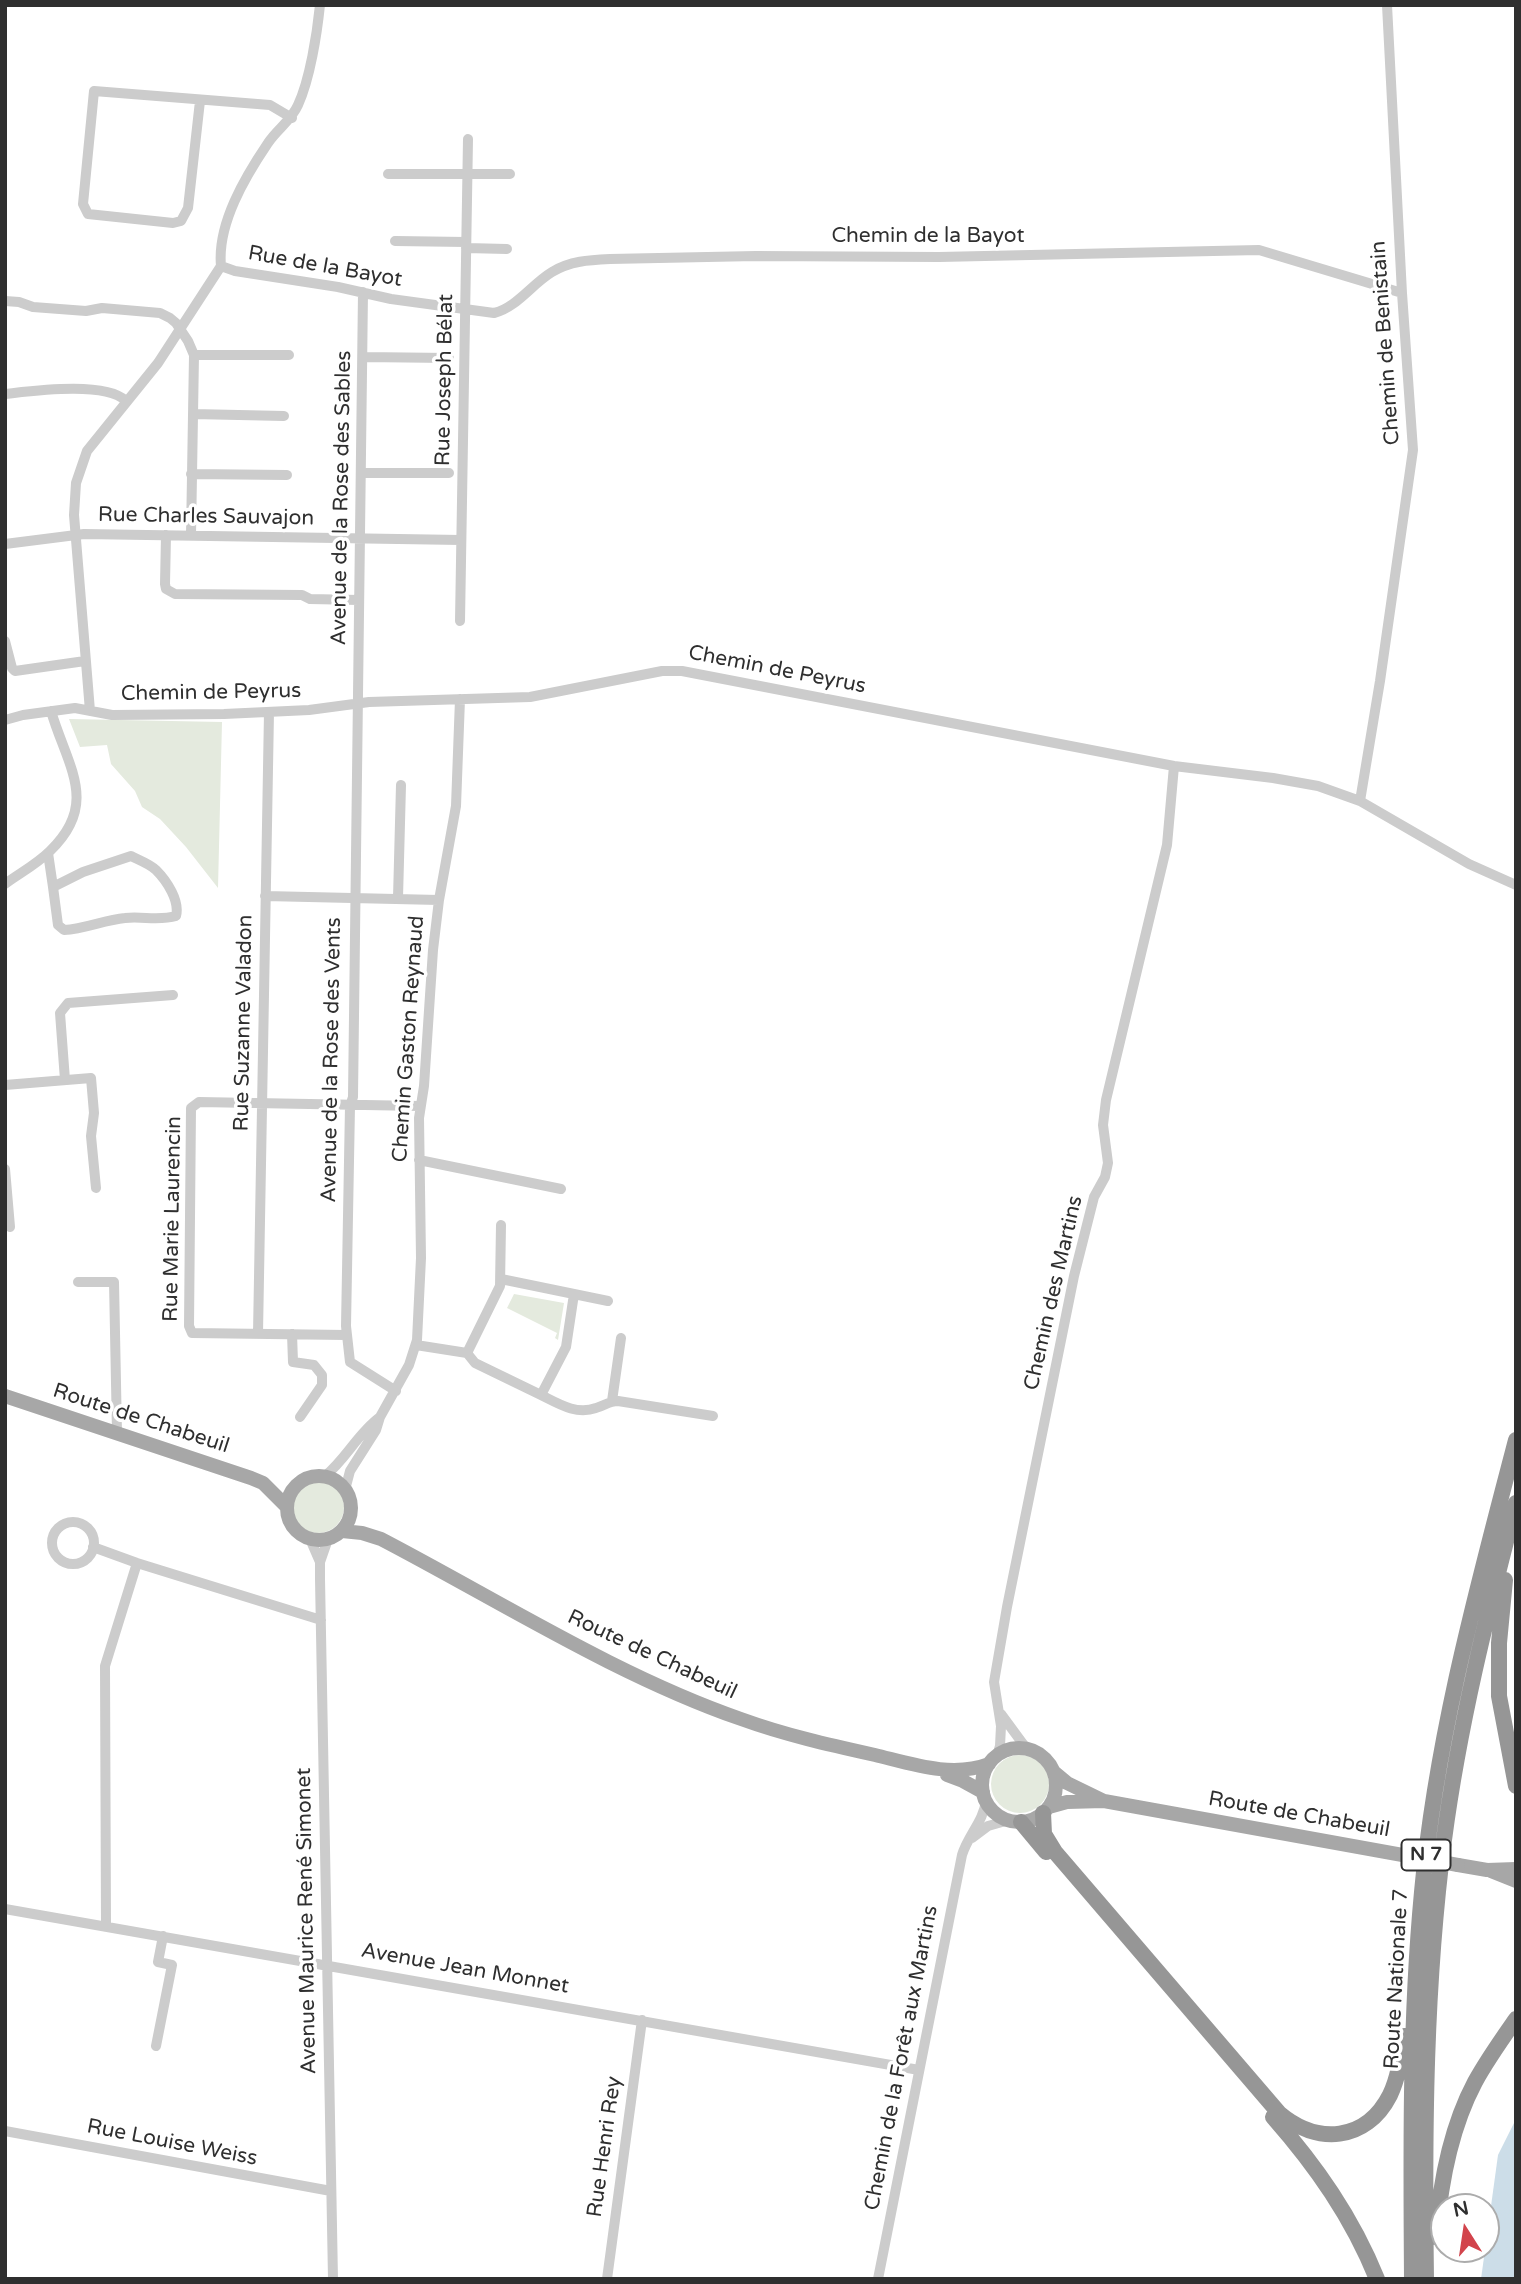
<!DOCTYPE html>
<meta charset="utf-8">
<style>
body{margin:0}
#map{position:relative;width:1521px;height:2284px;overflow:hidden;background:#fff;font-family:"Varela Round",sans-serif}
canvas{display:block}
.frame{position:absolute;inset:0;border:7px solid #2f2f2f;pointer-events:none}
.north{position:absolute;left:1430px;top:2193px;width:70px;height:70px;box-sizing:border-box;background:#fff;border:2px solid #acacac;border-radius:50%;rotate:348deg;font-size:19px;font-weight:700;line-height:28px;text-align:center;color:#2f2f2f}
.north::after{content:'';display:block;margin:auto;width:24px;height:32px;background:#d2444c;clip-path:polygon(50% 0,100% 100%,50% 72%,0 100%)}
</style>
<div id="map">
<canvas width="1521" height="2284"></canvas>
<div class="frame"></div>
<div class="north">N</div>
</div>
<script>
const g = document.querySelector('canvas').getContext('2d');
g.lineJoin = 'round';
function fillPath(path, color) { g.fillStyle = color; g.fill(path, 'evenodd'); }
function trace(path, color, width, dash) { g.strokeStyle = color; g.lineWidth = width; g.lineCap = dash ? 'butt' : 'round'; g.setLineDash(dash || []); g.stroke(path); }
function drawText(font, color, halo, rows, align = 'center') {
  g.font = font + ' "Varela Round",sans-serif'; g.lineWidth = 7; g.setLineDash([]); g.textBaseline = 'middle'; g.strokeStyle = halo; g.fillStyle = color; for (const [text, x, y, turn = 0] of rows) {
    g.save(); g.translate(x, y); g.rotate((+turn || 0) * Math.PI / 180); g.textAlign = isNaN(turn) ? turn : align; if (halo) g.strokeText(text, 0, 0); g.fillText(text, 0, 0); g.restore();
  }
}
const green = new Path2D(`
 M69,719l153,3 -4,166 -32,-41 -26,-28 -18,-12 -7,-16 -24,-27 -4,-19 -27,2z
 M514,1294l50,9 -6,37 -3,-2 2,-5 -50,-25z
 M292 1507a26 26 0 1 1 52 0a26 26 0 1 1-52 0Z
 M991 1784a29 29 0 1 1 58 0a29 29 0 1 1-58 0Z`);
const water = new Path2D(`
 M1516,2119v160h-35l17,-124z`);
const minor = new Path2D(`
 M200,101l-12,107 -7,13 -8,2 -85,-9 -5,-10 11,-113 176,14 22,13
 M388,174h122
 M395,241l71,1
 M466,248l41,1
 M221,266l14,5 103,16 53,12 103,14c22,-5 38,-29 58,-41 18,-11 37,-12 58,-13l146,-3 183,1 320,-7 143,43
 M363,292l-10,805 -3,9 -4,220 4,36 46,29
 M5,301l14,1 14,5 53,4 16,-3 58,5 10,5 6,5 12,18 6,14 -3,180
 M194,355h95
 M363,357l86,1
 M5,394c28,-3 100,-13 121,7
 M193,414l91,2
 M361,473h88
 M191,474l96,1
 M166,535l-1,49 1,5 9,5 127,1 8,4 49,1
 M5,544l79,-10 377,6
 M460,621l8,-482
 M5,641l7,27 3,3 70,-10
 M90,711l-16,-196 2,-32 11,-32 71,-88 63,-97c-4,-42 24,-89 47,-123 9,-14 23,-22 30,-38 12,-26 19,-71 22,-100
 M5,720l18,-5 52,-7 37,7 112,-1 85,-4 60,-8 161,-5 132,-26h20l492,95 99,12 45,8 42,15 109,63 47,21
 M1360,801l20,-120 33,-231 -11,-157 -15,-288
 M48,853l5,34
 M131,856c8,4 19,8 25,14 11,11 24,31 20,46 -17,5 -34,0 -51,2 -21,2 -40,11 -61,12l-6,-5 -5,-38 30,-15z
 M5,884c15,-11 32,-20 45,-33 50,-48 17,-85 1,-140
 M265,896l174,4
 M398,898l3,-113
 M65,1080l-5,-67 8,-10 105,-8
 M5,1085l86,-7 3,35 -3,23 5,52
 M419,1160l142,29
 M5,1169l5,58
 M501,1279l107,22
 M78,1282h36l3,151
 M258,1333l11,-621
 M292,1334l1,28 21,3 8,10v10l-22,32
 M346,1335l-154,-2 -3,-7 2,-218 8,-6 221,4
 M416,1345l51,8 33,-67 1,-61
 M467,1353l8,10 66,32 25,-48 8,-53
 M541,1395c18,9 35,20 55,13 8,-2 13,-7 22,-7l95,15
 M612,1401l9,-63
 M325,1476c21,-17 33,-43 55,-59
 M345,1490l5,-19 26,-41 4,-13 29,-52 8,-25 4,-82 -2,-140 5,-32 9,-136 6,-50 17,-94 4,-107
 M52 1543a21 21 0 1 1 42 0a21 21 0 1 1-42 0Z
 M310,1539l10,23v17l13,700
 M93,1547l44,16 184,57
 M320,1562l8,-23
 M1001,1714l25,34
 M997,1756l3,-10 1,-20 -7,-44 13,-75 67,-331 20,-79 11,-20 3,-14 -5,-38 3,-25 61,-255 7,-79
 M972,1838l16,-12 21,-6
 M5,1909l914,161
 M106,1927l-1,-261 32,-103
 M156,2046l16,-81 -14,-3 5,-26
 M5,2131l326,60
 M607,2279l35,-259
 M878,2279l84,-424c6,-20 22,-34 24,-55`);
const major = new Path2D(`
 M5,1396l246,82 12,5 23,23
 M287 1508a32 32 0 1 1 64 0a32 32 0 1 1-64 0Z
 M342,1531l20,2 19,6c117,61 236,137 360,180 44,16 89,26 134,36 37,9 77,23 114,9
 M982 1785a37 37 0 1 1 74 0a37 37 0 1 1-74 0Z
 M1055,1773l12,10 37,18
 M947,1775l16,6 20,11
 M1049,1807l18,-5 37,-1 304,55
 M1458,1865l29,5 29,-1
 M1491,1871l25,10`);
const highway = new Path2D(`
 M1505,1580l-6,63v53l17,90
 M1043,1813l1,21 11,18 224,261c38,32 87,29 111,-18 9,-19 11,-39 14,-59
 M1021,1822l25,30
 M1273,2117c43,49 79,100 104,162
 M1436,2237c4,-52 14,-108 39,-155 12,-22 27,-43 41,-63
 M1412,2279c-1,-129 -2,-259 10,-387 14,-154 55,-303 94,-452
 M1426,2279c-2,-147 -1,-294 18,-439 15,-114 43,-226 72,-337`);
const majorBridge = new Path2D(`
 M1408,1856l50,9`);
const shields = [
 [1426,1855,49]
];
const shieldNames = [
 ["N 7",1426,1855]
];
const streetNames = [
 ["Chemin de la Bayot",928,236],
 ["Rue de la Bayot",325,267,10],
 ["Chemin de Benistain",1386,343,-94],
 ["Rue Joseph Bélat",445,380,-89],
 ["Avenue de la Rose des Sables",342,498,-89],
 ["Rue Charles Sauvajon",206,517,1],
 ["Chemin de Peyrus",777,670,11],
 ["Chemin de Peyrus",211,693,-1],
 ["Rue Suzanne Valadon",244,1023,-89],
 ["Chemin Gaston Reynaud",409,1039,-86],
 ["Avenue de la Rose des Vents",332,1060,-89],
 ["Rue Marie Laurencin",173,1219,-89],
 ["Chemin des Martins",1054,1293,-77],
 ["Route de Chabeuil",141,1419,18],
 ["Route de Chabeuil",652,1655,25],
 ["Route de Chabeuil",1299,1815,10],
 ["Avenue Maurice René Simonet",307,1921,-91],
 ["Avenue Jean Monnet",465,1969,10],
 ["Route Nationale 7",1397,1979,-87],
 ["Chemin de la Forêt aux Martins",902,2058,-79],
 ["Rue Louise Weiss",172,2143,11],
 ["Rue Henri Rey",605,2147,-82]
];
fillPath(green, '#e4eade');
fillPath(water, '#ccdde8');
trace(minor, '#ccc', 10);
trace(major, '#a7a7a7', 14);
trace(highway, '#969696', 16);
trace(majorBridge, '#a7a7a7', 14);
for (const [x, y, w] of shields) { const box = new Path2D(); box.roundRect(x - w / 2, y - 15.5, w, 31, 5); g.fillStyle = '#fff'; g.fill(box); trace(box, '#2f2f2f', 2); }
drawText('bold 19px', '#2f2f2f', null, shieldNames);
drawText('21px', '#2f2f2f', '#fff', streetNames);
</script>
